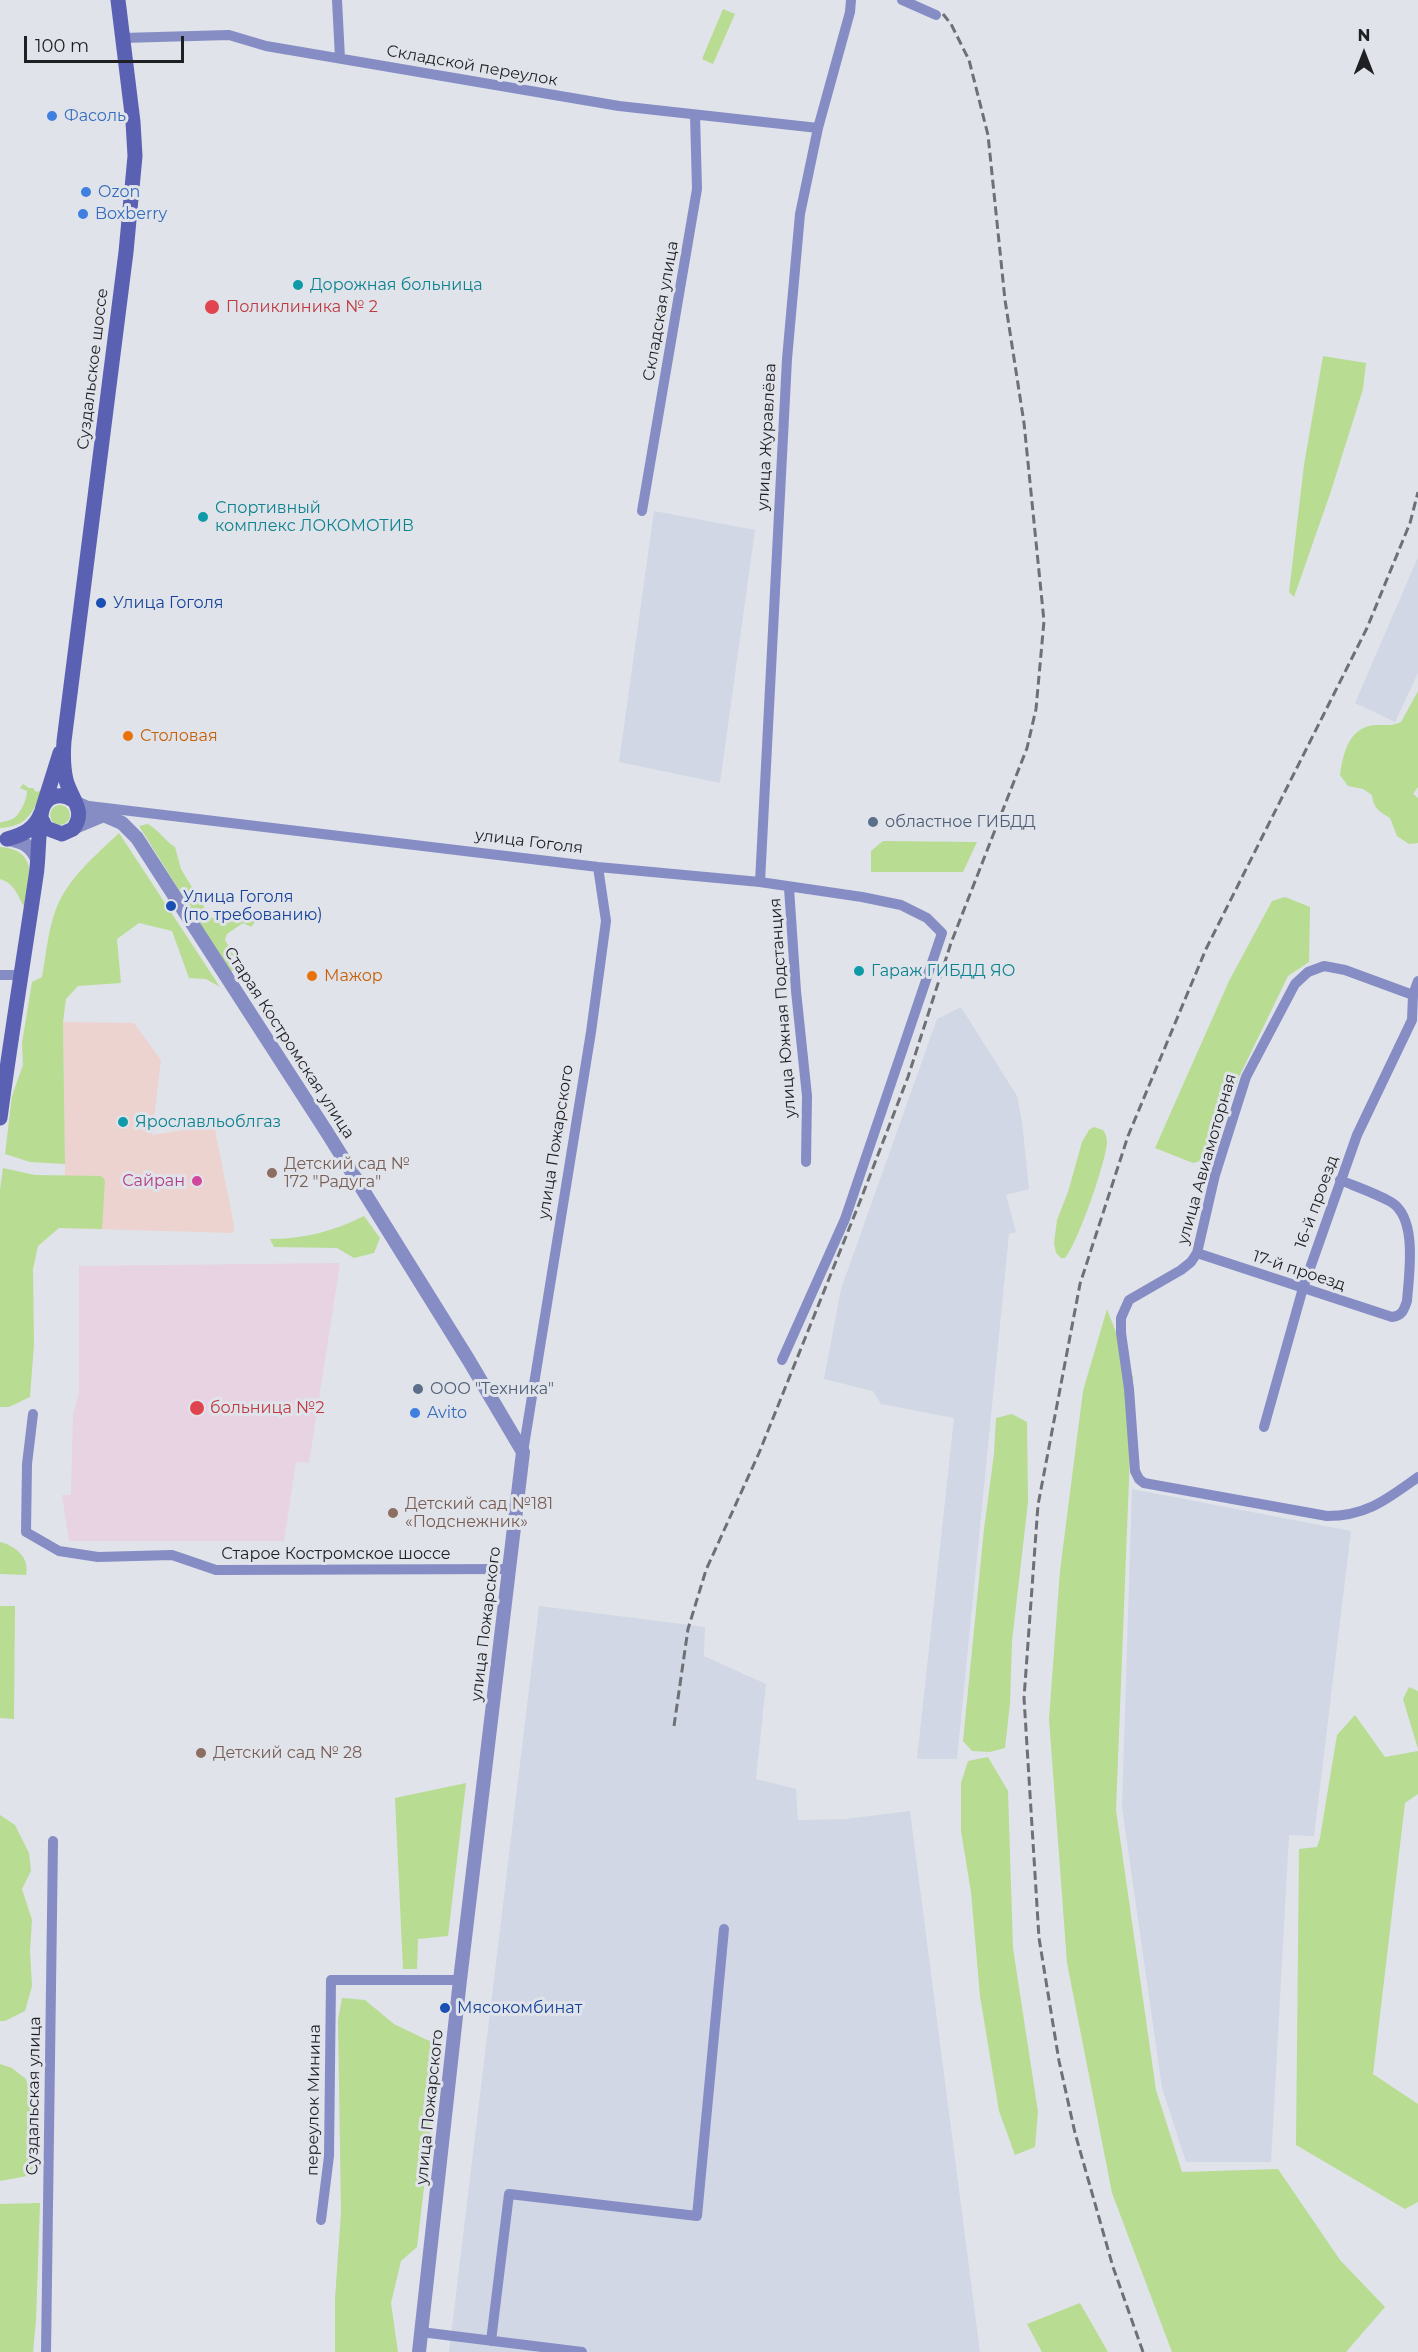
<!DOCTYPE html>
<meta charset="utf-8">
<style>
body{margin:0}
#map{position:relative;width:1418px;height:2352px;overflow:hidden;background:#e0e3ea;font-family:Montserrat,sans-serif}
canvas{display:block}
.north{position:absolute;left:1334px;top:24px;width:60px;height:60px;-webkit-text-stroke:4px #e0e3ea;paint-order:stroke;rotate:0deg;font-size:16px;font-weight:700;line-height:24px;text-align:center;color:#1f2023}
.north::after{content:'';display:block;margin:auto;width:21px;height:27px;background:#1f2023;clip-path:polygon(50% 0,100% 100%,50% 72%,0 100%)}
.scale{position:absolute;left:24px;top:36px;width:160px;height:27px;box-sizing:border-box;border:3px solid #1f2023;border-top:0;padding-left:8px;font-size:18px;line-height:21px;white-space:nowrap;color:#1f2023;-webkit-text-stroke:4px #e0e3ea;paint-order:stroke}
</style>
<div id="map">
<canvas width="1418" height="2352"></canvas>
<div class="north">N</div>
<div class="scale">100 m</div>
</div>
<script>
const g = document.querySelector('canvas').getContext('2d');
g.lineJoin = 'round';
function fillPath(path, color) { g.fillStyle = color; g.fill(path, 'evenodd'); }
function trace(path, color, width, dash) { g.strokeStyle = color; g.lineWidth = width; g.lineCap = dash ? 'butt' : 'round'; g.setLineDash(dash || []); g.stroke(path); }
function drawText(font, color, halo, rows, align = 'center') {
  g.font = font + ' Montserrat,sans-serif'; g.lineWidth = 6; g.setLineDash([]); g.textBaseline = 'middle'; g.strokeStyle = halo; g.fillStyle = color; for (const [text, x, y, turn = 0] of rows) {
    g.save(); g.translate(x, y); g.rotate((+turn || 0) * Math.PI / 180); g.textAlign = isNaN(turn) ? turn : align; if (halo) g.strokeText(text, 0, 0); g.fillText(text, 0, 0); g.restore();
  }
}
const commercial = new Path2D(`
 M63,1022l71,1 27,37 -9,75 62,-10 20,100 -1,8 -174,-5 6,-58z`);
const built = new Path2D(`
 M654,511l101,19 -35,253 -101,-21z
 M1418,557v116l-23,49 -40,-19z
 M961,1007l56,89 5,25 7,68 -23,6 10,37 -7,2 -52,525h-40l37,-341 -73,-14 -8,-13 -49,-12 17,-90 96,-270z
 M1132,1489l219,42 -37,305 -25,-1 -18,327h-85l-24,-74 -40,-281z
 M539,1606l166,21 -1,29 62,28 -10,95 40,10 2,31 48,-1 64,-8 70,541h-531z`);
const medical = new Path2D(`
 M340,1263l-31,200 -13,-1 -12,79h-215l-7,-46h9l2,-81 6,-21v-127z`);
const green = new Path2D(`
 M723,9l12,5 -22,50 -11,-5z
 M1323,356l43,7 -3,26 -32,102 -37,106 -5,-5 15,-127z
 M1418,691v96l-5,7 5,4v45l-9,1 -12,-8 -7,-18c-10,-6 -17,-10 -18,-23l-9,-6 -15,-3 -8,-11c3,-23 10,-51 39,-50 9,0 13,1 22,-3z
 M23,784l6,4h4l3,4 6,-2c-10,24 -14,36 -42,38v-5c4,-2 10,-2 14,-5 7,-5 13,-19 13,-27l-7,-3z
 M50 815a10 10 0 1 1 20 0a10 10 0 1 1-20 0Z
 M148,824c12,7 19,19 27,23l6,22 29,48 10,3 31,-5 6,5 -6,7 -8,-4 -16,11 -2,6 13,23 -7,10 -92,-147z
 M119,833l101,154 -14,-8 -17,-1 -17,-47 -33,-8 -22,16 4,44 -43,3 -12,13 -3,23 2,142 -35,-2 -25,-8 7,-58 11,-31 -1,-22 10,-61 10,-5c4,-22 6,-47 14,-68 12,-31 40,-54 63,-76z
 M883,841l94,1 -14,30h-92v-21z
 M0,847c39,3 30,33 25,61 -8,-12 -9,-24 -25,-29z
 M1285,897l25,10 -1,55 -21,14 -49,101 -28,81 -18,5 -38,-15 74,-167 43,-80z
 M1094,1127l9,3c3,4 4,8 4,13 -2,21 -29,100 -42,115h-4l-5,-5 -2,-10 3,-23 11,-28 14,-50 7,-12z
 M3,1168l32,7 66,1 4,4 -3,49 -43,-1 -21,18 -5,23 1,75 -4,53 -21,10h-9v-217z
 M364,1216l16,22 -6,15 -20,5 -17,-10 -63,-1 -4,-8c33,0 65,-8 94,-23z
 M1107,1309l26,68 -17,433 40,280 26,82 96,-3 62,91 45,47 -39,45h-174l-60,-159 -45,-230 -18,-244 11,-148 23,-180z
 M1012,1414l15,8 1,80 -16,139 -2,62 -5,45 -15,4 -18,-1 -9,-10 21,-212 10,-75 2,-36z
 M0,1542c16,4 30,16 26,33l-26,-1z
 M0,1606h15l-1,113 -14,-1z
 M1409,1687l9,4v58l-15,-50z
 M1355,1715l30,42 33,-6v43l-13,9 -32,271 45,30v98l-13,7 -109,-64 3,-296 18,-2 3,-9 17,-103z
 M988,1757l20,34 5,157 25,164 -3,35 -20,8 -16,-44 -19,-115 -9,-104 -10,-61v-48l7,-22z
 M466,1783l-18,153 -30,3 -1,30h-14l-8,-171z
 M0,1815l15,10 14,28 2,18 -9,18 10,31 -2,31 2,35 -7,25 -20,10h-5z
 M342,1998l23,2 29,24 33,16 14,3 -24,204 -16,14 -10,42 7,49h-63v-53l6,-87 -3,-192z
 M0,2064l12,4 14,11 7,23 1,64 -7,10 -27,5z
 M40,2203l-4,117 -3,32h-33v-148z
 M1080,2303l28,49h-66l-15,-28z`);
const minor = new Path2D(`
 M337,0l3,58
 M902,0l34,15
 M122,38l107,-3 37,11 353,60 199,22
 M642,511l55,-322 -2,-74
 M89,806l509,61 162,15 102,15 39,8 26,13 15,15 -97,286 -63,141
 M760,882l27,-523 13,-145 18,-86 32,-116 1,-12
 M789,888l7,103 11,105 -1,66
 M0,975h21
 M1413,995l-68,-25 -21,-4 -16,6 -13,12 -49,93 -31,98 -18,78 -6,9 -10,8 -52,30 -8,18v15l8,56 6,82 4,8 5,4 183,33c40,0 60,-17 91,-39
 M1197,1253l195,64c10,-1 12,-7 15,-16 2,-27 11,-83 -16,-99 -16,-9 -34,-15 -51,-22
 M33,1414l-6,50 -1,68 33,19 39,6 74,-2 44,15 293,-1
 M1264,1427l39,-139 54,-153 55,-115 1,-25 5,-14
 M523,1452l68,-420 15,-111 -8,-54
 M321,2220l8,-64 2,-176h129
 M421,2332l161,20
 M491,2341l18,-147 188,22 27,-287
 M46,2352l7,-511`);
const tertiary = new Path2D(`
 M76,803l46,20 15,15 191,296 140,225 55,93 -63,528 -41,372
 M75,827l31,-13
 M7,839c16,2 25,7 31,22`);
const secondary = new Path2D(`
 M43,807l17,-54
 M41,818l5,10 16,6 11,-5c14,-18 -2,-30 -7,-49 -3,-13 -3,-26 -2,-39l62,-489 9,-96 -2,-34 -15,-122
 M7,839c16,-4 28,-10 34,-26
 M0,1118c11,-81 24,-161 36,-242 3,-16 2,-57 7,-69 5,-13 20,-14 30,-7`);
const rail = new Path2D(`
 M674,1726l14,-97 18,-59 53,-117 100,-249 49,-127 43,-134 76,-195 9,-39 8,-88 -20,-198 -19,-123 -17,-165 -19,-75 -18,-36 -8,-10
 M1143,2352l-30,-85 -38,-134 -16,-72 -20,-123 -15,-240 14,-193 42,-221 48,-148 78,-187 161,-321 43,-105 8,-31`);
const markers = [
 [52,116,6,"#3f7fe0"],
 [86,192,6,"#3f7fe0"],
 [83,214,6,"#3f7fe0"],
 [298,285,6,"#0f9aa8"],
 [212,307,8,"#e0444e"],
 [203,517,6,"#0f9aa8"],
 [101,603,6,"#1a4fb4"],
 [128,736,6,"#e8710a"],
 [873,822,6,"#5c6f8a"],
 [171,906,6,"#1a4fb4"],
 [859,971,6,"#0f9aa8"],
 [312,976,6,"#e8710a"],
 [123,1122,6,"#0f9aa8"],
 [272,1173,6,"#8d6e63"],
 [197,1181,6,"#d1479c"],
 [418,1389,6,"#5c6f8a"],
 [197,1408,8,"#e0444e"],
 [415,1413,6,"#3f7fe0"],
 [393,1513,6,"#8d6e63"],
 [201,1753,6,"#8d6e63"],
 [445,2008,6,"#1a4fb4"]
];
const streetNames = [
 ["Складской переулок",472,66,10],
 ["Складская улица",661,311,-80],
 ["Суздальское шоссе",93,369,-83],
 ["улица Журавлёва",767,437,-87],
 ["улица Гоголя",529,842,7],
 ["улица Южная Подстанция",783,1008,-94],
 ["Старая Костромская улица",289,1043,57],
 ["улица Пожарского",556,1142,-81],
 ["улица Авиамоторная",1207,1159,-74],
 ["16-й проезд",1317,1202,-70],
 ["17-й проезд",1299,1271,18],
 ["Старое Костромское шоссе",336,1554],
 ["улица Пожарского",486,1624,-83],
 ["Суздальская улица",34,2096,-89],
 ["переулок Минина",314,2100,-89],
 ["улица Пожарского",430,2107,-84]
];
const shopNames = [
 ["Фасоль",64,116],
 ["Ozon",98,192],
 ["Boxberry",95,214],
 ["Avito",427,1413]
];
const cultureNames = [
 ["Дорожная больница",310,285],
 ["Спортивный",215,508],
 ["комплекс ЛОКОМОТИВ",215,526],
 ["Гараж ГИБДД ЯО",871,971],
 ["Ярославльоблгаз",135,1122]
];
const healthNames = [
 ["Поликлиника № 2",226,307],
 ["больница №2",210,1408]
];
const transitNames = [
 ["Улица Гоголя",113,603],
 ["Улица Гоголя",183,897],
 ["(по требованию)",183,915],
 ["Мясокомбинат",457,2008]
];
const foodNames = [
 ["Столовая",140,736],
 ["Мажор",324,976]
];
const serviceNames = [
 ["областное ГИБДД",885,822],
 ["ООО \"Техника\"",430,1389]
];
const educationNames = [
 ["Детский сад №",284,1164],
 ["172 \"Радуга\"",284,1182],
 ["Детский сад №181",405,1504],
 ["«Подснежник»",405,1522],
 ["Детский сад № 28",213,1753]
];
const hotelNames = [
 ["Сайран",185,1181]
];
fillPath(commercial, '#edd3cf');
fillPath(built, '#d1d7e5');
fillPath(medical, '#e7d3e2');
fillPath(green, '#b7dc92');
trace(minor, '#868dc4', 10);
trace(tertiary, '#868dc4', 14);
trace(secondary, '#5b61b2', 15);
trace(rail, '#6e7075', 3, [9, 4.5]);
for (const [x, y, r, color] of markers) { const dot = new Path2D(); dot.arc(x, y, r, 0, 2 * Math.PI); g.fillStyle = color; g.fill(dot); trace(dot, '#e0e3ea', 2); }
drawText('16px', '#1f2023', '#e0e3ea', streetNames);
drawText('16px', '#366cbe', '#e0e3ea', shopNames, 'left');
drawText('16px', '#0d838f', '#e0e3ea', cultureNames, 'left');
drawText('16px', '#be3a42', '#e0e3ea', healthNames, 'left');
drawText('16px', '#164399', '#e0e3ea', transitNames, 'left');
drawText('16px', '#c56008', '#e0e3ea', foodNames, 'left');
drawText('16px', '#4e5e75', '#e0e3ea', serviceNames, 'left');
drawText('16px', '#785e54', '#e0e3ea', educationNames, 'left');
drawText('16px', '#b23c85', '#e0e3ea', hotelNames, 'right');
</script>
